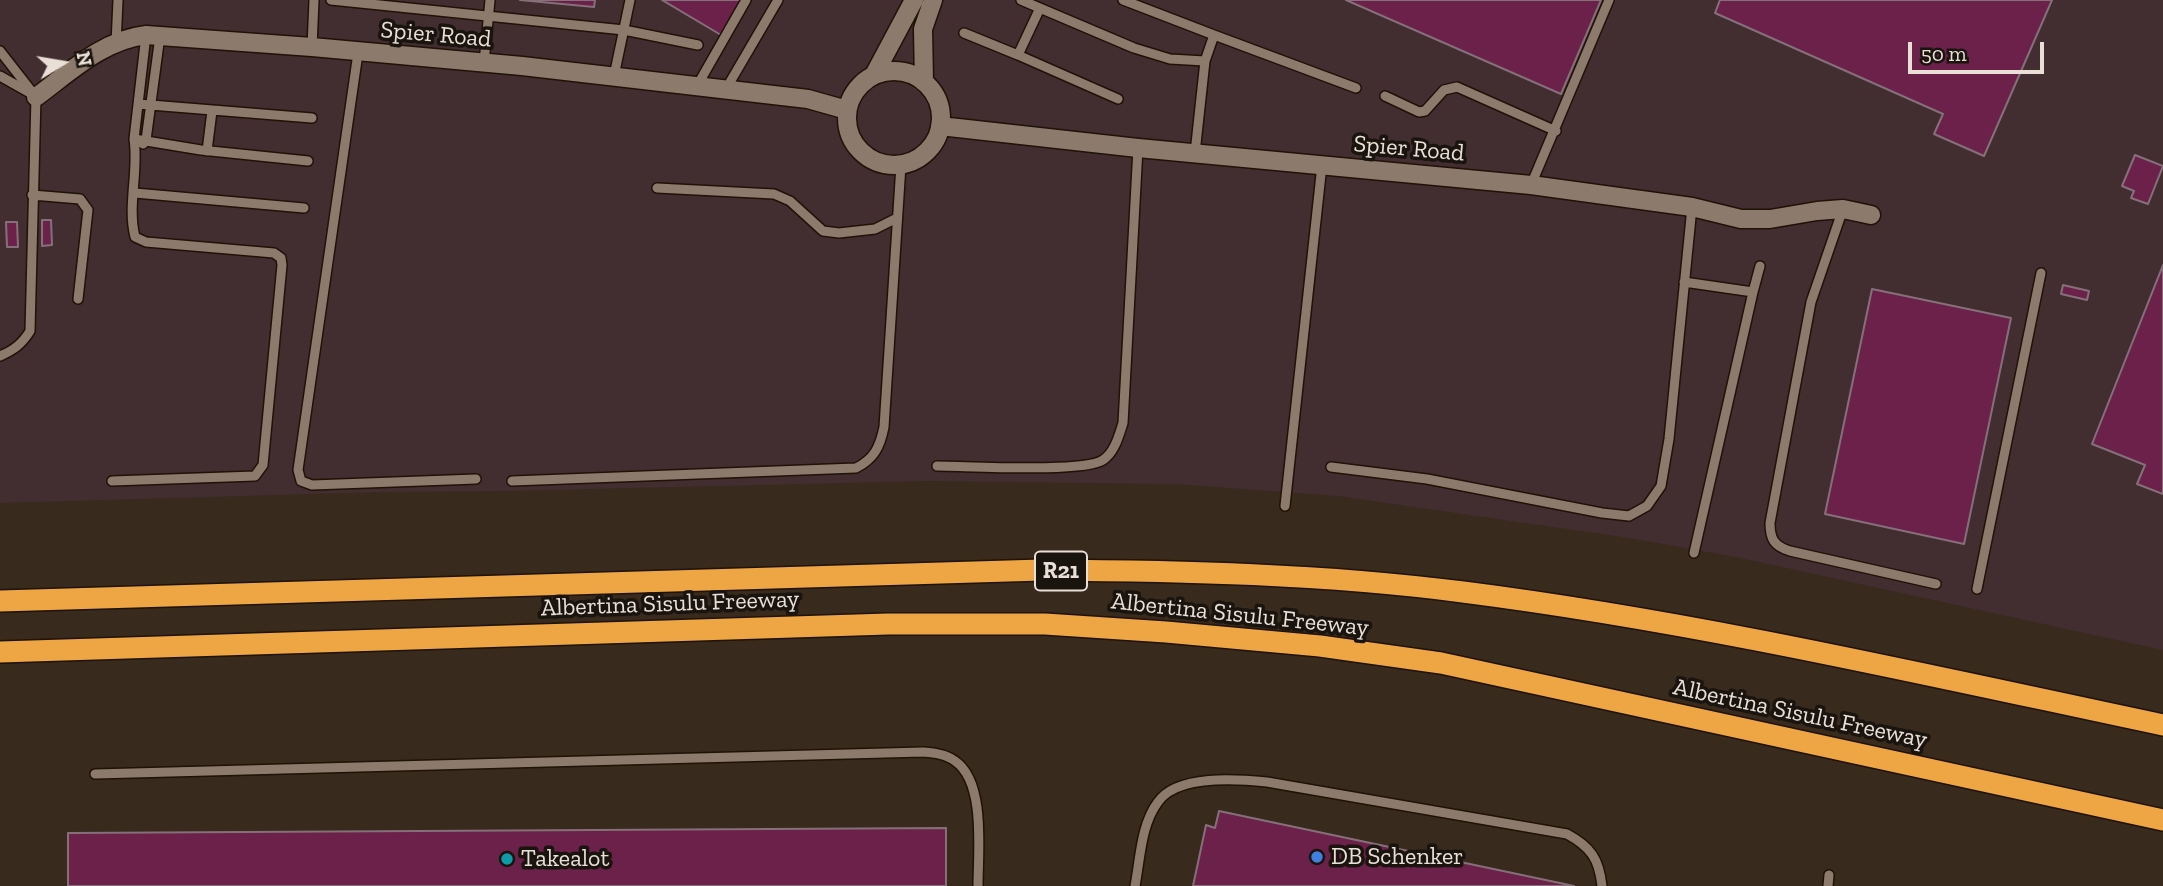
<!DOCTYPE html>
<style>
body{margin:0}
#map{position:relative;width:2163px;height:886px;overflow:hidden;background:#382a1d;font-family:"Zilla Slab",serif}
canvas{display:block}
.north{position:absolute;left:28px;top:28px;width:70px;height:70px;-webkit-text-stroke:5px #1a140e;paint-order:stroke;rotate:79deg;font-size:19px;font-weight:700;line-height:28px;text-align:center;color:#e9dfd7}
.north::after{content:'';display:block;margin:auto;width:24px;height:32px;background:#e9dfd7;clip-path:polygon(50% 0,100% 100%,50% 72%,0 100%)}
.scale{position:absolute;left:1908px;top:42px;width:136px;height:32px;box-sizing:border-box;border:4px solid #e9dfd7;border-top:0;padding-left:9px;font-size:21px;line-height:24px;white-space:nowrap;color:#e9dfd7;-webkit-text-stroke:5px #1a140e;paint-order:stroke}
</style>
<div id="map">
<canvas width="2163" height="886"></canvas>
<div class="north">N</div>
<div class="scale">50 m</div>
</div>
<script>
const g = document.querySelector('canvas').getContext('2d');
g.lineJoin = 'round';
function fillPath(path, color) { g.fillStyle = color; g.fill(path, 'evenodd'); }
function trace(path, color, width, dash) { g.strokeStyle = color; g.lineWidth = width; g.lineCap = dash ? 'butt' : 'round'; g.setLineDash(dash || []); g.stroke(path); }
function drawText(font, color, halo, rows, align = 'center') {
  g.font = font + ' "Zilla Slab",serif'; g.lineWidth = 7; g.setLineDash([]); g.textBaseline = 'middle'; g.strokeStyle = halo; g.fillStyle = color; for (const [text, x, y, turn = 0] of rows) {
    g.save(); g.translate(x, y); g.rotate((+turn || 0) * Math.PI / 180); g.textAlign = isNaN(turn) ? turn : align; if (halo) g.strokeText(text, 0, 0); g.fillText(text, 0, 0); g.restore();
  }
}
const commercial = new Path2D(`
 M0,0h2163v650l-422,-92 -111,-20 -292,-42 -162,-12 -249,-3 -422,10 -125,1 -380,11z`);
const building = new Path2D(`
 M520,0h75l-1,7z
 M662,0h79l-20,35z
 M1346,0h255l-40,94z
 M1720,0h332l-68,156 -50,-22 9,-20 -228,-101z
 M2135,155l28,11 -15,38 -17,-6 3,-7 -12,-5z
 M42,220h9l1,25 -10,1z
 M6,222h11l1,25h-11z
 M2163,265v229l-26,-10 8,-19 -53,-21z
 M2063,285l26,6 -2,9 -26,-6z
 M1872,289l139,29 -47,226 -139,-30z
 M1219,811l355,75h-381l13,-61 9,3z
 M946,828v58h-878v-53z`);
const lane = new Path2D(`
 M331,0l293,30 74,15
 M1021,0l113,48 36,11 35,2
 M1123,0l91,35 -9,26 -10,92
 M964,33l54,22 22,-47
 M1214,35l142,53
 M116,44l2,-44
 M312,47l2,-47
 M0,51l36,46 -6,234c-8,13 -16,19 -30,25
 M358,53l-60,417 3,11 11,4 164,-6
 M1018,55l100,44
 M484,63l6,-63
 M0,76l32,18
 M614,76l16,-76
 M697,86l49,-86
 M726,89l52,-89
 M1385,96l34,16 6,-1 19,-21 13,-3 99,44
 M138,104l174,14
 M134,139l67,11 107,11
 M143,144l3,-4 14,-104
 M207,151l5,-40
 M1531,185l78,-185
 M657,188l117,6 16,7 33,30 16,2 36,-4 22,-11
 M135,193l169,15
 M32,195l48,4 8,11 -10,89
 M1843,209l-32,93 -41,221c0,16 4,23 20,28l146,33
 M1684,282l69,10 -59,261
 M1753,292l7,-26
 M937,466c30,0 147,7 166,-6 12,-8 16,-25 20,-37l15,-275
 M1331,467l96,12 175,34 27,3 18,-10 14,-20 8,-47 23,-232
 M112,481l143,-5 8,-11 19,-200 -1,-7 -7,-5 -128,-11 -11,-5c-8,-32 4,-66 -1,-98l12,-104
 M512,481l344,-13c18,-9 24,-21 28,-41l17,-262
 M1285,506l37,-341
 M1977,589l64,-316
 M95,774l828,-22c11,1 23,2 32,9 31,21 23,91 23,125
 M1135,886c5,-26 6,-62 23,-84 19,-28 80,-23 109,-20l300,52c24,13 32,25 35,52
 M1828,886l1,-11`);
const street = new Path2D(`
 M847 118a47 47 0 1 1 94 0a47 47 0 1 1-94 0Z
 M874,75l40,-75
 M924,82l-1,-53 10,-29
 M36,97c34,-25 67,-57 110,-62l166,12 210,19 286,33 39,11
 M940,126l198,22 393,37 161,22 49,12h29l47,-8 26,-2 28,6`);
const highway = new Path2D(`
 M0,601l1042,-31c141,1 281,4 421,22 236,30 468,84 700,133
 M0,652l888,-28h157l121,8 154,14 121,17 722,157`);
const markers = [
 [1317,857,7,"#3f7fe0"],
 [507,859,7,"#0f9aa8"]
];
const shields = [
 [1061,571,52]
];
const shieldNames = [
 ["R21",1061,571]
];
const streetNames = [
 ["Spier Road",436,35,5],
 ["Spier Road",1409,149,5],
 ["Albertina Sisulu Freeway",670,604,-2],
 ["Albertina Sisulu Freeway",1240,615,6],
 ["Albertina Sisulu Freeway",1800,714,12]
];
const poiNames = [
 ["DB Schenker",1331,857],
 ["Takealot",521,859]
];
fillPath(commercial, '#422e31');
fillPath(building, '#6b214a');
trace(building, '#857079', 2);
trace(lane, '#1f1206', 12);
trace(street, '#1f1206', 21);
trace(highway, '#1f1206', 24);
trace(lane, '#8c7b6c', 9);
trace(street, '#8c7b6c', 18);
trace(highway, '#eea645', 21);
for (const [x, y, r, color] of markers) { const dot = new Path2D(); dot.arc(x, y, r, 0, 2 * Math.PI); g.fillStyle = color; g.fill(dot); trace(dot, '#1a140e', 2.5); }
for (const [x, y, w] of shields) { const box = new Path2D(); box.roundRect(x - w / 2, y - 19.5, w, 39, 5); g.fillStyle = '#1a140e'; g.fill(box); trace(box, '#e9dfd7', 2); }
drawText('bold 23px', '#e9dfd7', null, shieldNames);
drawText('24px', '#e9dfd7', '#1a140e', streetNames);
drawText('24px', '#e9dfd7', '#1a140e', poiNames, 'left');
</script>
